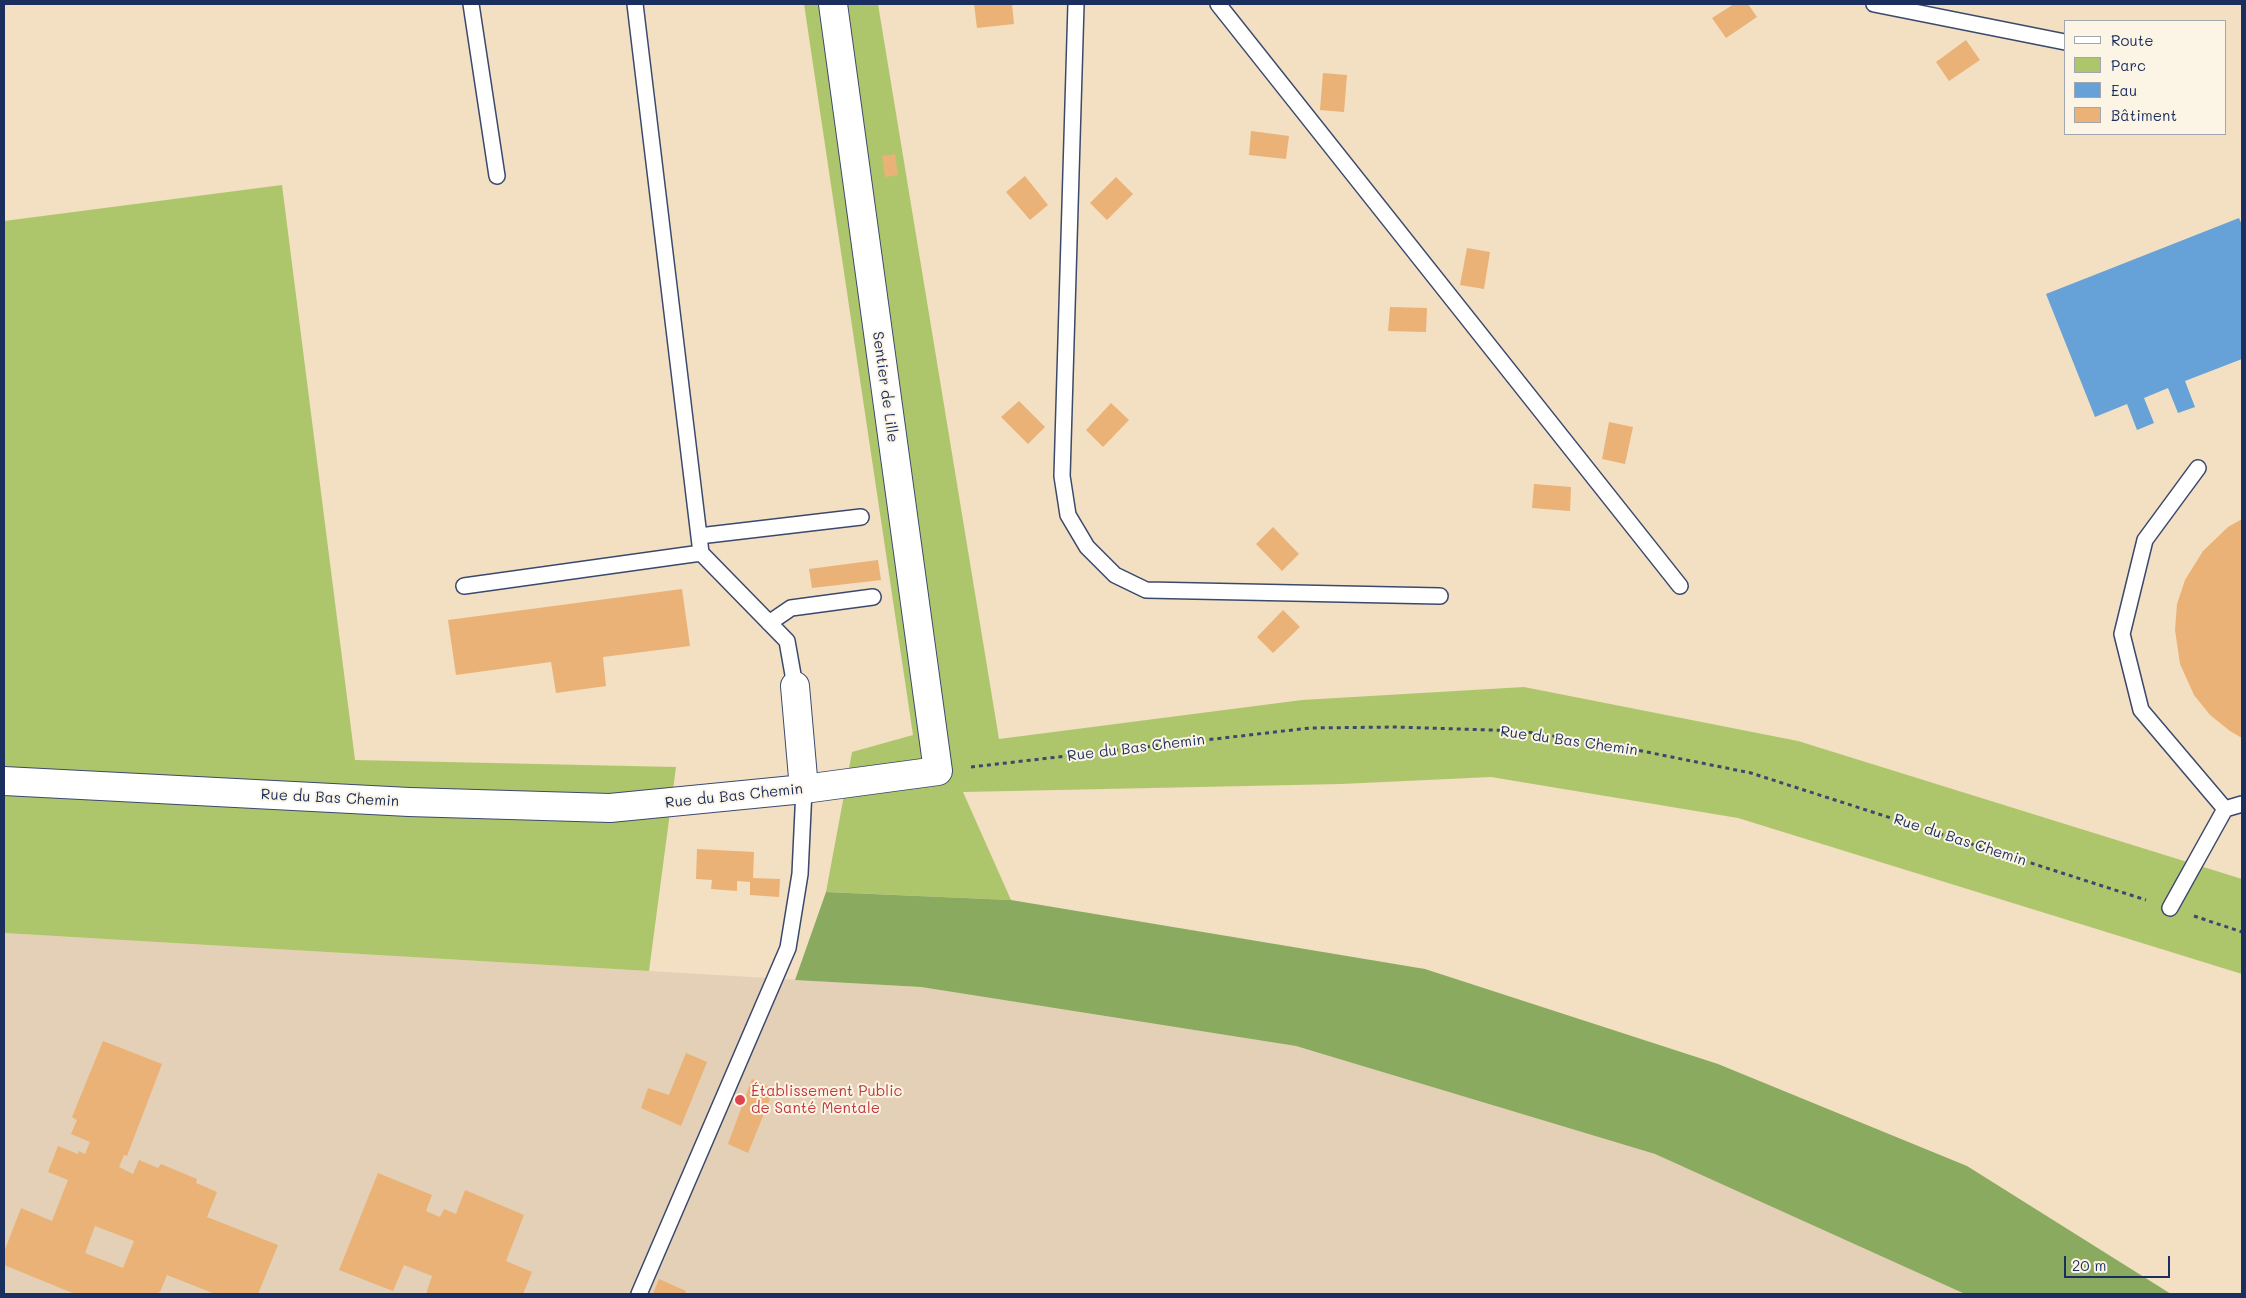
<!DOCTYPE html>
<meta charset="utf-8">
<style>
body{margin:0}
#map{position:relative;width:2246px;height:1298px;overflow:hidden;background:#f3dfc2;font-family:Mali,sans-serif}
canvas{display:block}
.frame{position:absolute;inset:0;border:5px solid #1b2f5e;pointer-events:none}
.legend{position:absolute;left:2064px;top:20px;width:162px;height:115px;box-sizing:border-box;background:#fcf5e5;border:1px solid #a2a6af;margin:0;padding:6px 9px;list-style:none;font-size:15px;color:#1b2f5e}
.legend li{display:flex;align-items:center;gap:10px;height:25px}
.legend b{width:25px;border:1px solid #a2a6af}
.scale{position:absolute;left:2064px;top:1256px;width:106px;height:22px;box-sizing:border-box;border:2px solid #1b2f5e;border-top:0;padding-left:6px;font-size:15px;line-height:18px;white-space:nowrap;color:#1b2f5e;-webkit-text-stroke:4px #fcf5e5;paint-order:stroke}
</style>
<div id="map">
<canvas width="2246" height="1298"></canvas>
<div class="frame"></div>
<ul class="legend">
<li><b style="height:6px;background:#fff"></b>Route</li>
<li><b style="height:14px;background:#aec66b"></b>Parc</li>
<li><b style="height:14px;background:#66a2d7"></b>Eau</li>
<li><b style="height:14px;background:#eab276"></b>Bâtiment</li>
</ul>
<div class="scale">20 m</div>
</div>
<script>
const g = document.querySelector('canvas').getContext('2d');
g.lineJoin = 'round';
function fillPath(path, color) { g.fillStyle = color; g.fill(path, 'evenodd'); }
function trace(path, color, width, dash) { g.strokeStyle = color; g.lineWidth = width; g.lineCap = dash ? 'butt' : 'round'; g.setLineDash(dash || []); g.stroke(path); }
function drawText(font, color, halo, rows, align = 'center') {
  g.font = font + ' Mali,sans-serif'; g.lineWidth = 4; g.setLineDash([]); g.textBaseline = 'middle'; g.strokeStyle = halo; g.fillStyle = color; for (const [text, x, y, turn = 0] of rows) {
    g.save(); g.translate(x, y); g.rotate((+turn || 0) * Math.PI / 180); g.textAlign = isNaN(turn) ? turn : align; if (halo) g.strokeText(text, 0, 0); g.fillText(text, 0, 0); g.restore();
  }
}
const built = new Path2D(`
 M4,933l917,54 375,59 359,108 310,140h-1961z`);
const green = new Path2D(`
 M804,4h74l121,735 303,-39 222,-13 274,54 444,138v95l-504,-156 -247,-41 -150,7 -378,8 48,108 -185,-8 26,-140 61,-17z
 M282,185l73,575 321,7 -27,204 -645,-38v-712z`);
const forest = new Path2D(`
 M826,892l185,8 414,69 293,95 249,102 204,128h-206l-310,-140 -359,-108 -375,-59 -126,-7z`);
const water = new Path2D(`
 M2239,218l3,7v134l-57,22 10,26 -17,6 -10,-25 -24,10 10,25 -17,7 -10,-26 -32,13 -49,-123z`);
const building = new Path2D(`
 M974,4h38l2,20 -37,4z
 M1734,4h14l9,13 -31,21 -14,-20z
 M1966,40l14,20 -31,21 -13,-19z
 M1323,73l24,2 -3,37 -24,-2z
 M1251,131l38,5 -3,23 -37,-4z
 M895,154l3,21 -13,2 -3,-21z
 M1025,176l23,29 -18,15 -24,-28z
 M1116,177l17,17 -26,26 -17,-17z
 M1467,248l23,4 -6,37 -24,-4z
 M1390,307l37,1 -1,24 -38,-1z
 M1019,401l26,26 -17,17 -27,-27z
 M1111,403l18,17 -26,27 -17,-17z
 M1609,422l24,5 -8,37 -23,-5z
 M1534,484l37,3 -1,24 -38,-3z
 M2242,519v219l-12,-7 -20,-16 -16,-20 -14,-31 -5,-34 2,-26 8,-24 18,-29 25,-24z
 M1273,527l26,27 -17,17 -26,-27z
 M878,560l3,20 -69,8 -3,-19z
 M682,589l8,57 -87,11 3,29 -50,7 -5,-31 -95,13 -8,-55z
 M1283,610l17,17 -27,26 -16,-16z
 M697,849l57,3 -1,26 27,1 -1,18 -29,-2v-13l-13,-1v10l-26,-2 1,-9 -16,-1z
 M103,1041l59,23 -35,92 -3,-1 -5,12 14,7 6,-14 19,8 3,-4 36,15 -1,4 21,9 -10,25 71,28 -20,49h-43l-48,-19 -7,17 -6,2h-79l-71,-29v-13l17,-44 31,13 16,-41 -20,-8 10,-26 20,8 1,-3 6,3 5,-12 -19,-8 6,-14 -5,-3zM95,1226l39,15 -11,27 -38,-15z
 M686,1053l21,9 -26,64 -40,-18 7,-20 21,7z
 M752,1079l22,10 -26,64 -20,-9z
 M378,1173l54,22 -6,16 14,6 4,-8 12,5 9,-24 59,25 -18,46 26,11 -9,22h-97l6,-18 -28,-11 -11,26 -54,-21z
 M659,1279l27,12 -1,3h-32z`);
const path = new Path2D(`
 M971,767l339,-39 86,-1 125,4 96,15 134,27 395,127
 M2194,916l48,16`);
const service = new Path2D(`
 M471,4l26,172
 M635,4l66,549 86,88 8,45
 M1076,4l-14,472 6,39 19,32 28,28 31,15 294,6
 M1218,4l462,582
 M1874,4l191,38
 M2198,468l-53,72 -23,94 19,76 84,99 17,-5
 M699,536l162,-19
 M464,586l237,-33
 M769,623l22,-15 82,-11
 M2170,908l55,-99
 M639,1294l149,-346 12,-74 4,-85`);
const minor = new Path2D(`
 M795,686l9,103
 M4,781l405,21 201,6 194,-19 134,-18 -105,-767`);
const markers = [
 [740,1100,6,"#e0444e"]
];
const streetNames = [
 ["Sentier de Lille",885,387,82],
 ["Rue du Bas Chemin",1569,741,8],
 ["Rue du Bas Chemin",1136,748,-7],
 ["Rue du Bas Chemin",734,796,-6],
 ["Rue du Bas Chemin",330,798,3],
 ["Rue du Bas Chemin",1960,840,18]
];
const healthNames = [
 ["Établissement Public",751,1091],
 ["de Santé Mentale",751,1108]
];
fillPath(built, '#e4d0b6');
fillPath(green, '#aec66b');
fillPath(forest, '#8aab5f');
fillPath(water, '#66a2d7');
fillPath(building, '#eab276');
trace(service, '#3b496d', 18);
trace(minor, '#3b496d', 30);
trace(path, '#3b496d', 3, [4, 4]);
trace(service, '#fff', 15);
trace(minor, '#fff', 28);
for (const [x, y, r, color] of markers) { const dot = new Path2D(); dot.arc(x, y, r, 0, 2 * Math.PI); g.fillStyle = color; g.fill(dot); trace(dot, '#fcf5e5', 2); }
drawText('15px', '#1b2f5e', '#fcf5e5', streetNames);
drawText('15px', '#be3a42', '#fcf5e5', healthNames, 'left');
</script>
